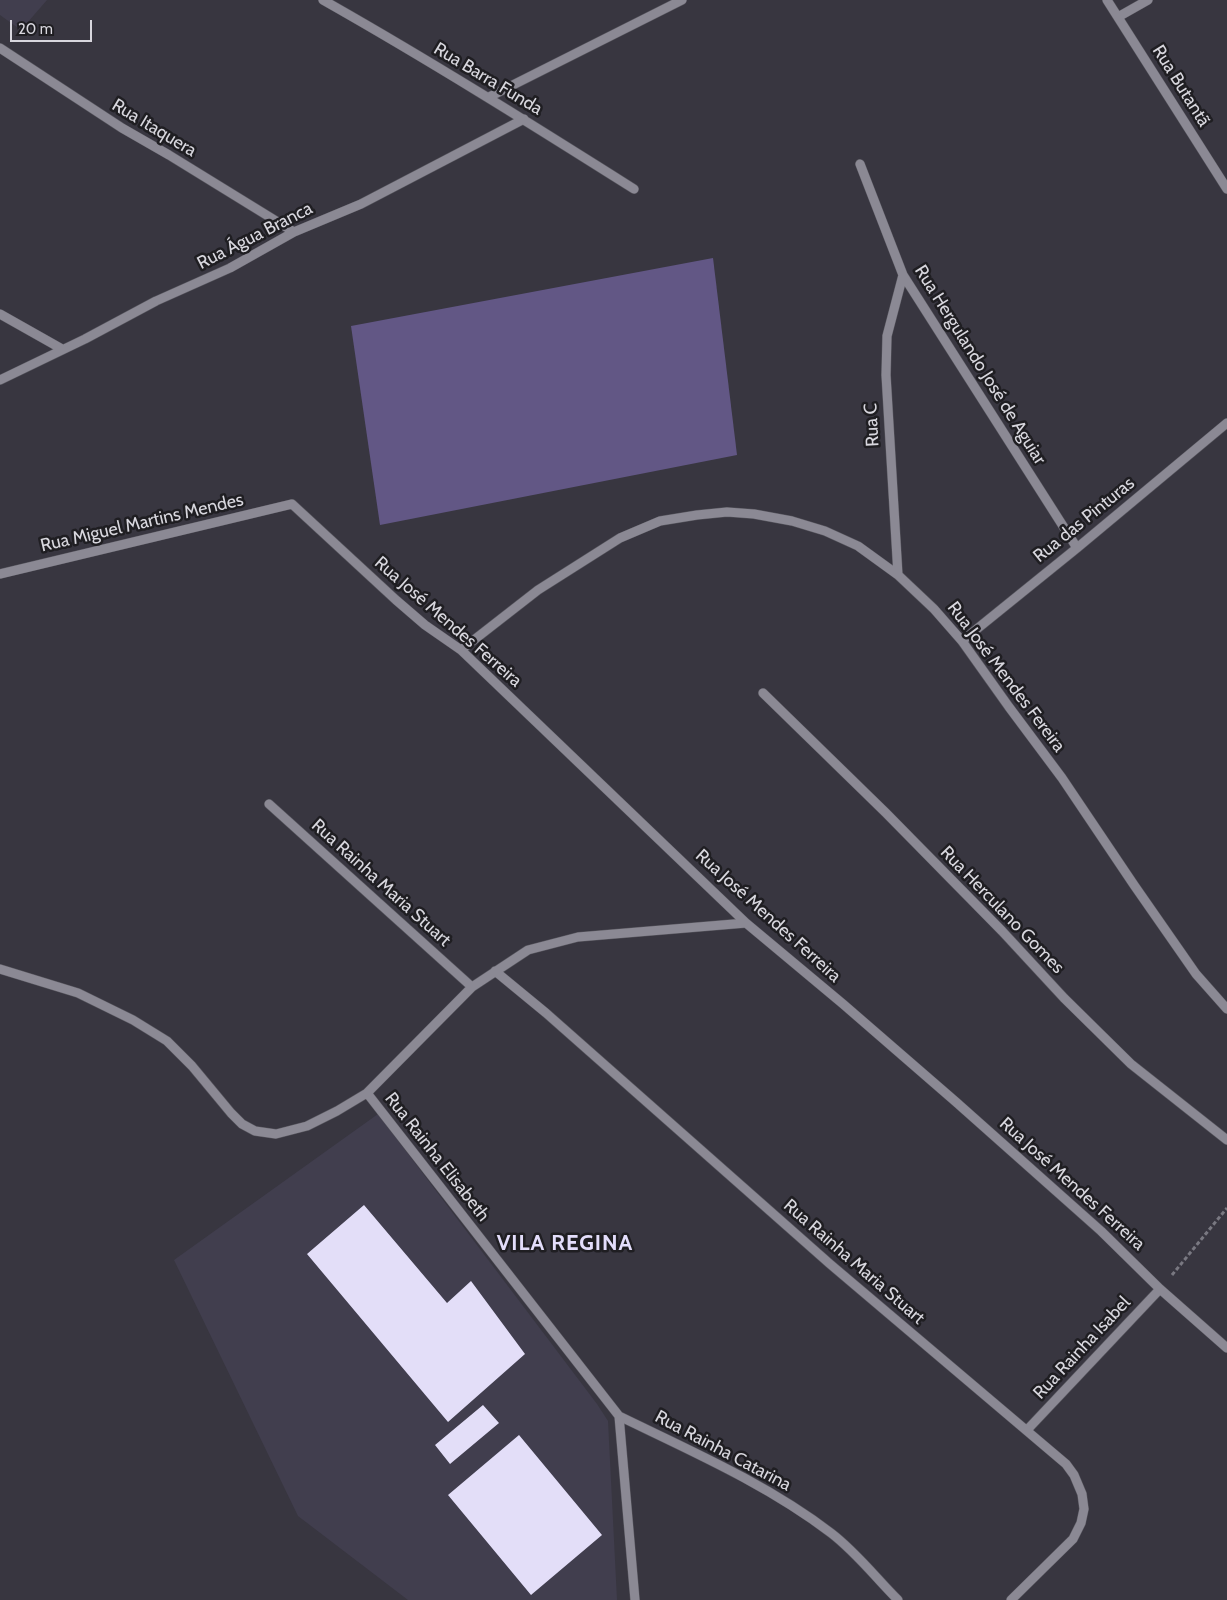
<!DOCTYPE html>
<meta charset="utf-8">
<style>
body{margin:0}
#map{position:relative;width:1227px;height:1600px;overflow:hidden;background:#383640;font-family:Cabin,sans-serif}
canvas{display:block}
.scale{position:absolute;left:10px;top:20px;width:82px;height:22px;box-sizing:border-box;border:2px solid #d8d7de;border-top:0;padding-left:6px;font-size:15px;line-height:18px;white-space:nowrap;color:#d8d7de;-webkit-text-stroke:4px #1f1e22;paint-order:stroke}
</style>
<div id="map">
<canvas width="1227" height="1600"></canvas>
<div class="scale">20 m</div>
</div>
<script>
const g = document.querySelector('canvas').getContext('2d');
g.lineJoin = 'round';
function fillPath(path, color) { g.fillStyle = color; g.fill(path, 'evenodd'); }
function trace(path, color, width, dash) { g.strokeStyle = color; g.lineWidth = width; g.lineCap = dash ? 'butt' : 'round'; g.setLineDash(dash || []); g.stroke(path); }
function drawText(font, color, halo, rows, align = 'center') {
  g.font = font + ' Cabin,sans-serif'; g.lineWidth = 5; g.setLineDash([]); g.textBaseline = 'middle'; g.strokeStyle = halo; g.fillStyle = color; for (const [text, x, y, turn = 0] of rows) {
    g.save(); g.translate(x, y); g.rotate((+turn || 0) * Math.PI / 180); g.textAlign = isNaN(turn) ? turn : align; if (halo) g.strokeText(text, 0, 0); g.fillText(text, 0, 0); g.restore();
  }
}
const built = new Path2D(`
 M0,0h47l-26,30 -21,-15z
 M378,1114l219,290 11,17 9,179h-209l-110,-84 -124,-256z`);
const green = new Path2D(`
 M713,258l24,197 -357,70 -29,-199z`);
const building = new Path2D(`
 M364,1205l83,98 24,-22 54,73 -77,68 -141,-168z
 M483,1405l16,18 -49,41 -15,-19z
 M519,1435l83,100 -71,60 -83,-100z`);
const path = new Path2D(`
 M1172,1275l55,-67`);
const minor = new Path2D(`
 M323,0c106,60 208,124 311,189
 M1107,0l120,189
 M1118,17l30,-17
 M0,48l122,80 47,27 125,77
 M489,97l193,-97
 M860,164l43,111 174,273
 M0,314l62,35
 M0,380l85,-41 71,-38 74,-33 64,-36 67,-28 163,-85
 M0,574l292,-70 104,96 29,25 36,25 285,273 97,81 113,98 145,129 59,58 67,59
 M898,575l-12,-200 1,-39 16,-61
 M962,641l115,-93 150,-125
 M461,650l77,-60 82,-52 40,-17 37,-6 30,-3 27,2 38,7 33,10 33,15 40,29 36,34 28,32 47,66 53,71 72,107 62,89 31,35
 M763,693l123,120 116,118 62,67 67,66 96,76
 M269,804l203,183
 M0,969l78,24 55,27 34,21 25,25 39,47 11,11 13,7 21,3 31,-8 30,-15 30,-18
 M495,971l51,42 284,251 236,200 8,11 8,19 2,15 -3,14 -8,16 -62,61
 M619,1416c72,35 148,68 212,117 25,19 45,45 67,67
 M1027,1430l133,-141
 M635,1600l-16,-184 -252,-323 105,-106 56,-37 50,-13 168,-14`);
const streetNames = [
 ["Rua Barra Funda",488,79,31],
 ["Rua Butantã",1181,86,58],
 ["Rua Itaquera",154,128,31],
 ["Rua Água Branca",255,236,-27],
 ["Rua Hergulando José de Aguiar",980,365,58],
 ["Rua C",872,425,-93],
 ["Rua das Pinturas",1084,520,-39],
 ["Rua Miguel Martins Mendes",142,523,-13],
 ["Rua José Mendes Ferreira",448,622,41],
 ["Rua José Mendes Fereira",1006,677,53],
 ["Rua Rainha Maria Stuart",381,883,42],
 ["Rua Herculano Gomes",1002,910,46],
 ["Rua José Mendes Ferreira",768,916,42],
 ["Rua Rainha Elisabeth",437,1157,52],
 ["Rua José Mendes Ferreira",1072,1184,42],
 ["Rua Rainha Maria Stuart",854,1262,41],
 ["Rua Rainha Isabel",1082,1348,-47],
 ["Rua Rainha Catarina",723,1451,28]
];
const districtNames = [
 ["VILA REGINA",565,1244]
];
fillPath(built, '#413e4e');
fillPath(green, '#625785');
fillPath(building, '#e3def8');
trace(minor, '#56555d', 10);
trace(path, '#797881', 3, [4, 2.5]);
trace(minor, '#8b8994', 9);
drawText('18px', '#d8d7de', '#1f1e22', streetNames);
g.letterSpacing = '1px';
drawText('bold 22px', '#e3ddfb', '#1f1e22', districtNames);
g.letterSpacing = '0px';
</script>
